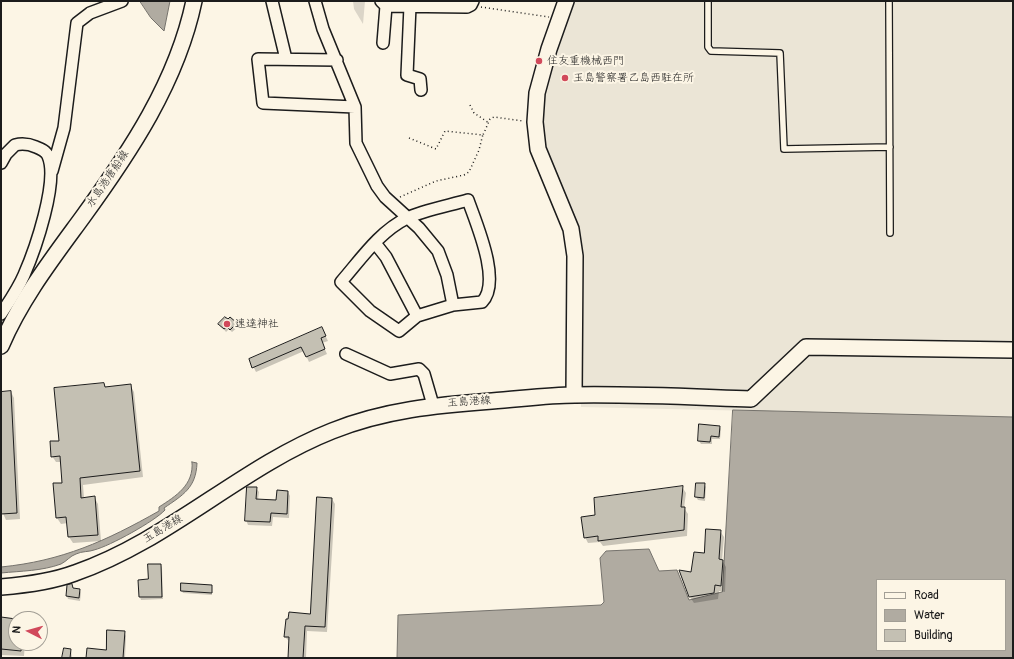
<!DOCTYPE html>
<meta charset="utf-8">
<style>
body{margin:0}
#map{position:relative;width:1014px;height:659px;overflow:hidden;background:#fcf5e5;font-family:Pangolin,sans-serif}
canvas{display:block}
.frame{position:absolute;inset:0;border:2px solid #1c1c1c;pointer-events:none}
.legend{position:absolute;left:876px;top:579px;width:130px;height:72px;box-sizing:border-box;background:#fcf5e5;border:1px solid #a29e95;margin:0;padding:5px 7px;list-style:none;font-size:12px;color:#1c1c1c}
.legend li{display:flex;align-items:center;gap:8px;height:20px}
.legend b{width:20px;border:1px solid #a29e95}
.north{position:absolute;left:8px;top:611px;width:40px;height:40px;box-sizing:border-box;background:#fcf5e5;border:1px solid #a29e95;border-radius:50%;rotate:276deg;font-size:11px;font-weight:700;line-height:16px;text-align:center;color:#1c1c1c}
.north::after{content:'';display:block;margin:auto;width:14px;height:18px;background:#d1495b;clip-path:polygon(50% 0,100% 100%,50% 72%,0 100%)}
</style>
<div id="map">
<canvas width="1014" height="659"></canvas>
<div class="frame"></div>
<ul class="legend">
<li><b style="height:5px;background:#fcf5e5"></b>Road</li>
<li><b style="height:11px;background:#b0aba1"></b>Water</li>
<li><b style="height:11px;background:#c4c0b3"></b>Building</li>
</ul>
<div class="north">N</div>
</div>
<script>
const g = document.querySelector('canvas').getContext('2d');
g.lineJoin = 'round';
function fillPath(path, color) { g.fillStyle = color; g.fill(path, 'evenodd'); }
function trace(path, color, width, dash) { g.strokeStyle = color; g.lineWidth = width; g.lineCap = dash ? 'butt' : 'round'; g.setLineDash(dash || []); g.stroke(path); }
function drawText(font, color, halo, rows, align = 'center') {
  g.font = font + ' Pangolin,"Klee One",sans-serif'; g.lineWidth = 4; g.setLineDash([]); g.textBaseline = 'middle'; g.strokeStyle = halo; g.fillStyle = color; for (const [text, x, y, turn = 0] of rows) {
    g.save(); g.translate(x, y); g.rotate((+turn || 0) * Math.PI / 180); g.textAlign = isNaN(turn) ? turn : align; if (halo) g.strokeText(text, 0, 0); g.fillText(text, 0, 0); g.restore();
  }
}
const built = new Path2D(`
 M572,1h441v416l-432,-10 -1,-151 -38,-108 -1,-55z`);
const green = new Path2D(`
 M353,1h12l-2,23 -9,-15z`);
const water = new Path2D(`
 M140,1h30l-6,30 -13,-13z
 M733,410l280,7v241h-616l1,-43 203,-10 3,-3 -4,-44 6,-7 43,-2 10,22 18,-1 12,30 33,-8zM877,580h128v70h-128z
 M192,462l5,1c-1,25 -14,32 -33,45l1,2c-10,11 -55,36 -71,40 -5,2 -12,1 -18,4 -6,2 -9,7 -15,10 -19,7 -40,7 -60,9v-6c61,-6 105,-26 158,-56v-4c17,-11 35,-22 33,-45z`);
const shadow = new Path2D(`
 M220,324h16l2,3 -6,5 -3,-3 -3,3z
 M324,333l4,8 -6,2 5,11 -18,8 -5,-11 -48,21 -6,-12z
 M104,384l2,4 24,-3 4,7 9,85 -60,8 1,13 10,-1 4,7 3,37 -28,2 -4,-6 -1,-14 -7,1 -4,-6 6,-35 -2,-21h-5l-4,-6 8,-14z
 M11,392l3,6 6,121 -14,1 -5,-11v-116z
 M720,427l1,2 -1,10h-8v5h-11l-2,-3z
 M697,484h7l2,3 -1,14 -7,-1 -2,-3z
 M682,487l4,6 -2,15 4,6 -1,22 -84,10 -3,-4 -12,1 -3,-6 12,-21z
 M256,488l3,4 -1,8 19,1 11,-9 2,4 -1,22 -16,-1 -1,9 -24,-1 -2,-5z
 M332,499l3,5 -8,128 -20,-1 -1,27h-17l1,-16 -5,-5 26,-22z
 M720,531l4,6 -2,23 4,7 -1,25 -6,-1 -1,8 -24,4 -4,-6 2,-24z
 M161,565l1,3 1,31 -22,1 -1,-3 9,-17z
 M72,585l1,4 7,1 1,3 -1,8 -12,-2 -1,-3 1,-10z
 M211,586l1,9 -29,-2 -1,-2z
 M1,617l1,2 14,1v23h9l-1,13 -23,-1z
 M124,632l2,4 -1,22h-38l19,-7z
 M71,650l1,8h-8z`);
const building = new Path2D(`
 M225,317l3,2 2,-2 7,6 -7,7 -3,-3 -3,2 -6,-5z
 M322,327l4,9 -5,2 4,11 -19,8 -5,-10 -49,21 -3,-9z
 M104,383l1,4 26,-3 9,87 -60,7 1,20 14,-2 3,39 -30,2 -2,-20 -10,1 -3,-35h9l-2,-27 -9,1 -1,-16h9l-5,-53z
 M11,391l6,122 -16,1v-122z
 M699,424l21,2 -1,11 -8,-1 -1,6 -12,-1z
 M696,483h9l-1,15 -9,-1z
 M683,486l-2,21h4l-1,23 -86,11v-5l-14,2 -3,-21 14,-2 -1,-17z
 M247,487h10l-1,12 20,1 1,-10 11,1 -1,23 -16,-1 -1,9 -25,-1z
 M317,497l15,1 -7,129 -20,-1 -2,32h-15l1,-21h-5l2,-18h2l1,-7 21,2z
 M706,529l15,1 -2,29 4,1 -2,26 -6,-1 -1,8 -25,4 -10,-27 12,2 3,-20 10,1z
 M148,564h13l1,33h-23l-1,-17 10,-1z
 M181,583l31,2v8l-31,-2z
 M72,584l1,4 7,1 -1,9 -13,-2 1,-11z
 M1,617l15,2v24h6l-1,8 -20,-2z
 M107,630l18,1 -2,27h-37l1,-10 19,2z
 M64,648l7,1 -1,9h-8z`);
const path = new Path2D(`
 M481,7l68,10
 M470,105l4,8 15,10
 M409,138l27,11 9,-18 38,4 7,-16 4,-2 29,4
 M400,197l36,-16 28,-6 5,-3 10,-22 4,-16`);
const lane = new Path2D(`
 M708,1v46l3,4 69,2 4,96 106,-2
 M889,1l1,232`);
const street = new Path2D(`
 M272,1l14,58
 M315,1l8,28 32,78 1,36 21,43 8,11 34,31 19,23 9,24 6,30
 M381,1l5,5 81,1 4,-2 2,-4
 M410,6l-3,69 13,4 1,11
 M383,43l3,-37
 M337,60l-79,-1 5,44 92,4
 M1,163l5,-9 9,-9c8,-2 14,-1 21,2 5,2 10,4 12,9 11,25 -13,94 -24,119 -6,14 -15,27 -23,39
 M52,171l12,-43 13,-105 13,-10 32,-12
 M468,200c8,23 34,82 14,102l-29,3 -36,11 -18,15 -29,-20 -29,-29c20,-23 38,-50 66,-64 14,-7 44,-13 61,-18z
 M375,243l11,14 31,59
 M346,354l44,20 29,-5 5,5 9,31`);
const secondary = new Path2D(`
 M566,1l-17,48 -12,44 -2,29 3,27 33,80 4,27 -1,139
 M1,346c20,-47 51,-87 81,-128 48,-66 95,-136 112,-217
 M1,587c25,-2 50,-5 74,-14 93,-32 166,-106 257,-142 52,-21 105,-26 160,-30 28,-2 56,-6 83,-6 59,-1 117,2 176,4l55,-52 207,3`);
const markers = [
 [539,61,4,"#d1495b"],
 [565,78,4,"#d1495b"],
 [227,324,4,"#d1495b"]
];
const poiNames = [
 ["住友重機械西門",547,61],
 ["玉島警察署乙島西駐在所",573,78],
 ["速達神社",235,324]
];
const streetNames = [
 ["水島港唐船線",108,179,-56],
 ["玉島港線",469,402,-4],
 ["玉島港線",163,529,-31]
];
fillPath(built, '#ebe5d6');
fillPath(green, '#dbd5c8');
fillPath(water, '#b0aba1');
trace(water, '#75726c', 1);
fillPath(shadow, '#0003');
fillPath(building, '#c4c0b3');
trace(building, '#1c1c1c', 1);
trace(lane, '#1c1c1c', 8);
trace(street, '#1c1c1c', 14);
trace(secondary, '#1c1c1c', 18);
trace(path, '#1c1c1c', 1.5, [1, 3]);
trace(lane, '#fcf5e5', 5.5);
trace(street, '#fcf5e5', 11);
trace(secondary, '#fcf5e5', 15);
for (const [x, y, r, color] of markers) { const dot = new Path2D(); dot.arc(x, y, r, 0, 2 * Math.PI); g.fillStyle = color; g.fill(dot); trace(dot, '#fcf5e5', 1.5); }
drawText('11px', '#1c1c1c', '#fcf5e5', poiNames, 'left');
drawText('11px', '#1c1c1c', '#fcf5e5', streetNames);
</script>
